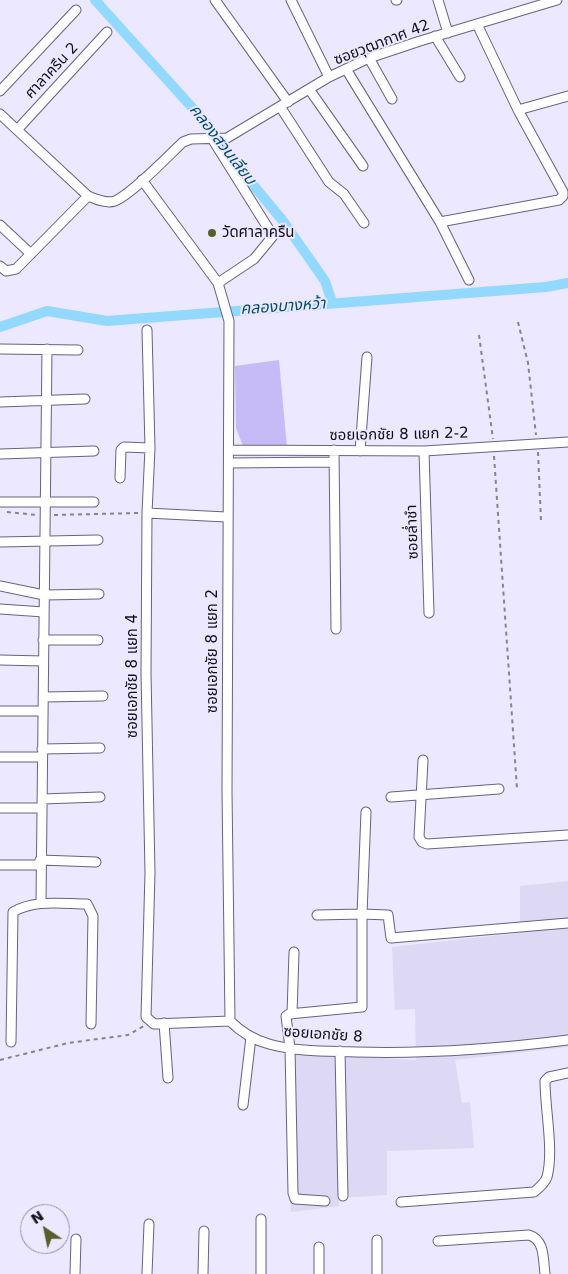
<!DOCTYPE html>
<meta charset="utf-8">
<style>
body{margin:0}
#map{position:relative;width:568px;height:1274px;overflow:hidden;background:#ece8ff;font-family:"DejaVu Sans",sans-serif}
canvas{display:block}
.north{position:absolute;left:20px;top:1204px;width:50px;height:50px;box-sizing:border-box;background:#ece8ff;border:1px solid #9591a4;border-radius:50%;rotate:326deg;font-size:14px;font-weight:700;line-height:20px;text-align:center;color:#120f1b}
.north::after{content:'';display:block;margin:auto;width:18px;height:22px;background:#595e2c;clip-path:polygon(50% 0,100% 100%,50% 72%,0 100%)}
</style>
<div id="map">
<canvas width="568" height="1274"></canvas>
<div class="north">N</div>
</div>
<script>
const g = document.querySelector('canvas').getContext('2d');
g.lineJoin = 'round';
function fillPath(path, color) { g.fillStyle = color; g.fill(path, 'evenodd'); }
function trace(path, color, width, dash) { g.strokeStyle = color; g.lineWidth = width; g.lineCap = dash ? 'butt' : 'round'; g.setLineDash(dash || []); g.stroke(path); }
function drawText(font, color, halo, rows, align = 'center') {
  g.font = font + ' "DejaVu Sans","Noto Sans Thai",sans-serif'; g.lineWidth = 4; g.setLineDash([]); g.textBaseline = 'middle'; g.strokeStyle = halo; g.fillStyle = color; for (const [text, x, y, turn = 0] of rows) {
    g.save(); g.translate(x, y); g.rotate((+turn || 0) * Math.PI / 180); g.textAlign = isNaN(turn) ? turn : align; if (halo) g.strokeText(text, 0, 0); g.fillText(text, 0, 0); g.restore();
  }
}
const built = new Path2D(`
 M568,881v166l-113,13 7,43 8,-1 4,46 -87,3v44l-48,3v8l-48,6 -6,-159 131,7 -1,-51 -20,1 -3,-63 128,-14v-47z`);
const green = new Path2D(`
 M279,360l8,88 -44,-2 -7,-18 -1,-62z`);
const canal = new Path2D(`
 M95,0l112,124 18,27 58,70 42,60 7,21
 M0,327l47,-16 60,10 439,-34 22,-4`);
const path = new Path2D(`
 M518,322l10,41 8,72
 M479,335l14,104
 M538,452l3,69
 M494,456l23,333
 M7,512l30,3
 M54,515l85,-2
 M0,1060l68,-17 60,-8 16,-9`);
const minor = new Path2D(`
 M215,0l73,102
 M291,0l38,77
 M396,0h1
 M438,0l10,33
 M435,36l25,41
 M369,58l23,41
 M346,69l94,153 29,58
 M309,89l54,77
 M0,91l76,-81
 M281,108l48,74 15,12 20,29
 M518,110l50,-14
 M0,114l88,82c8,3 18,8 27,5 18,-8 53,-45 68,-59l8,-3 36,-1 102,-61 40,-19 51,-17 137,-41
 M17,130l90,-98
 M213,140l60,96 -19,23 -36,24
 M142,180l76,103 11,38 -2,470 3,230
 M440,222l119,-22 4,-4v-4l-45,-82 -41,-86
 M0,225l31,29
 M0,266l6,5 10,-2 72,-73
 M147,330l3,118 -3,65 -1,160 4,200 -4,144 8,7 76,-3c11,11 24,19 39,23 28,8 58,7 87,8 71,2 141,-3 212,-12
 M0,349l78,1
 M0,402l85,-3
 M230,450l194,1 144,-9
 M334,450l2,179
 M360,451l7,-94
 M424,451l5,162
 M0,454l94,-3
 M229,463l105,-1
 M120,478l1,-28 3,-3 26,1
 M0,502h94
 M147,513l79,4
 M0,542l98,-2
 M0,586l44,9 55,-1
 M0,609l44,3
 M43,640h55
 M0,660l43,1
 M43,697l60,-1
 M0,711h43
 M42,749l58,-1
 M0,757h42
 M423,760l-4,77 3,5 5,2 141,-9
 M391,797l108,-8
 M42,799l58,-2
 M0,808h42
 M366,812l-4,102 26,1 3,23 177,-15
 M40,860l56,2
 M0,865h40
 M41,903l6,-554
 M317,915l45,-1v93l-73,7 -3,2 4,32 3,145 2,6 30,2
 M292,1014l2,-62
 M164,1023l4,55
 M11,1042l2,-130c22,-13 49,-8 74,-8l6,12 -2,108
 M340,1051l3,145
 M243,1105l8,-68
 M401,1202l133,-10c5,-4 11,-9 13,-15 7,-27 -2,-67 -2,-96l4,-4 19,-4
 M438,1241l91,-6c16,5 14,24 16,39
 M75,1274l1,-35
 M147,1274l2,-50
 M203,1274l1,-43
 M261,1274v-55
 M319,1274v-27
 M377,1274v-34`);
const markers = [
 [212,233,5,"#595e2c"]
];
const streetNames = [
 ["ซอยวุฒากาศ 42",382,43,-21],
 ["ศาลาครืน 2",52,71,-47],
 ["ซอยเอกชัย 8 แยก 2-2",399,435,-1],
 ["ซอยล่ำชำ",413,532,-92],
 ["ซอยเอกชัย 8 แยก 2",213,651,-90],
 ["ซอยเอกชัย 8 แยก 4",133,676,-90],
 ["ซอยเอกชัย 8",323,1035,4]
];
const poiNames = [
 ["วัดศาลาครืน",222,233]
];
const waterNames = [
 ["คลองสวนเลียบ",222,145,52],
 ["คลองบางหว้า",283,307,-4]
];
fillPath(built, '#ddd8f3');
fillPath(green, '#c7bbf7');
trace(canal, '#93d8ff', 10);
trace(minor, '#686182', 11);
trace(path, '#868294', 2, [4, 4]);
trace(minor, '#fff', 9);
for (const [x, y, r, color] of markers) { const dot = new Path2D(); dot.arc(x, y, r, 0, 2 * Math.PI); g.fillStyle = color; g.fill(dot); trace(dot, '#ece8ff', 2); }
drawText('15px', '#120f1b', '#ece8ff', streetNames);
drawText('15px', '#120f1b', '#ece8ff', poiNames, 'left');
drawText('italic 16px', '#004f6e', '#ece8ff', waterNames);
</script>
